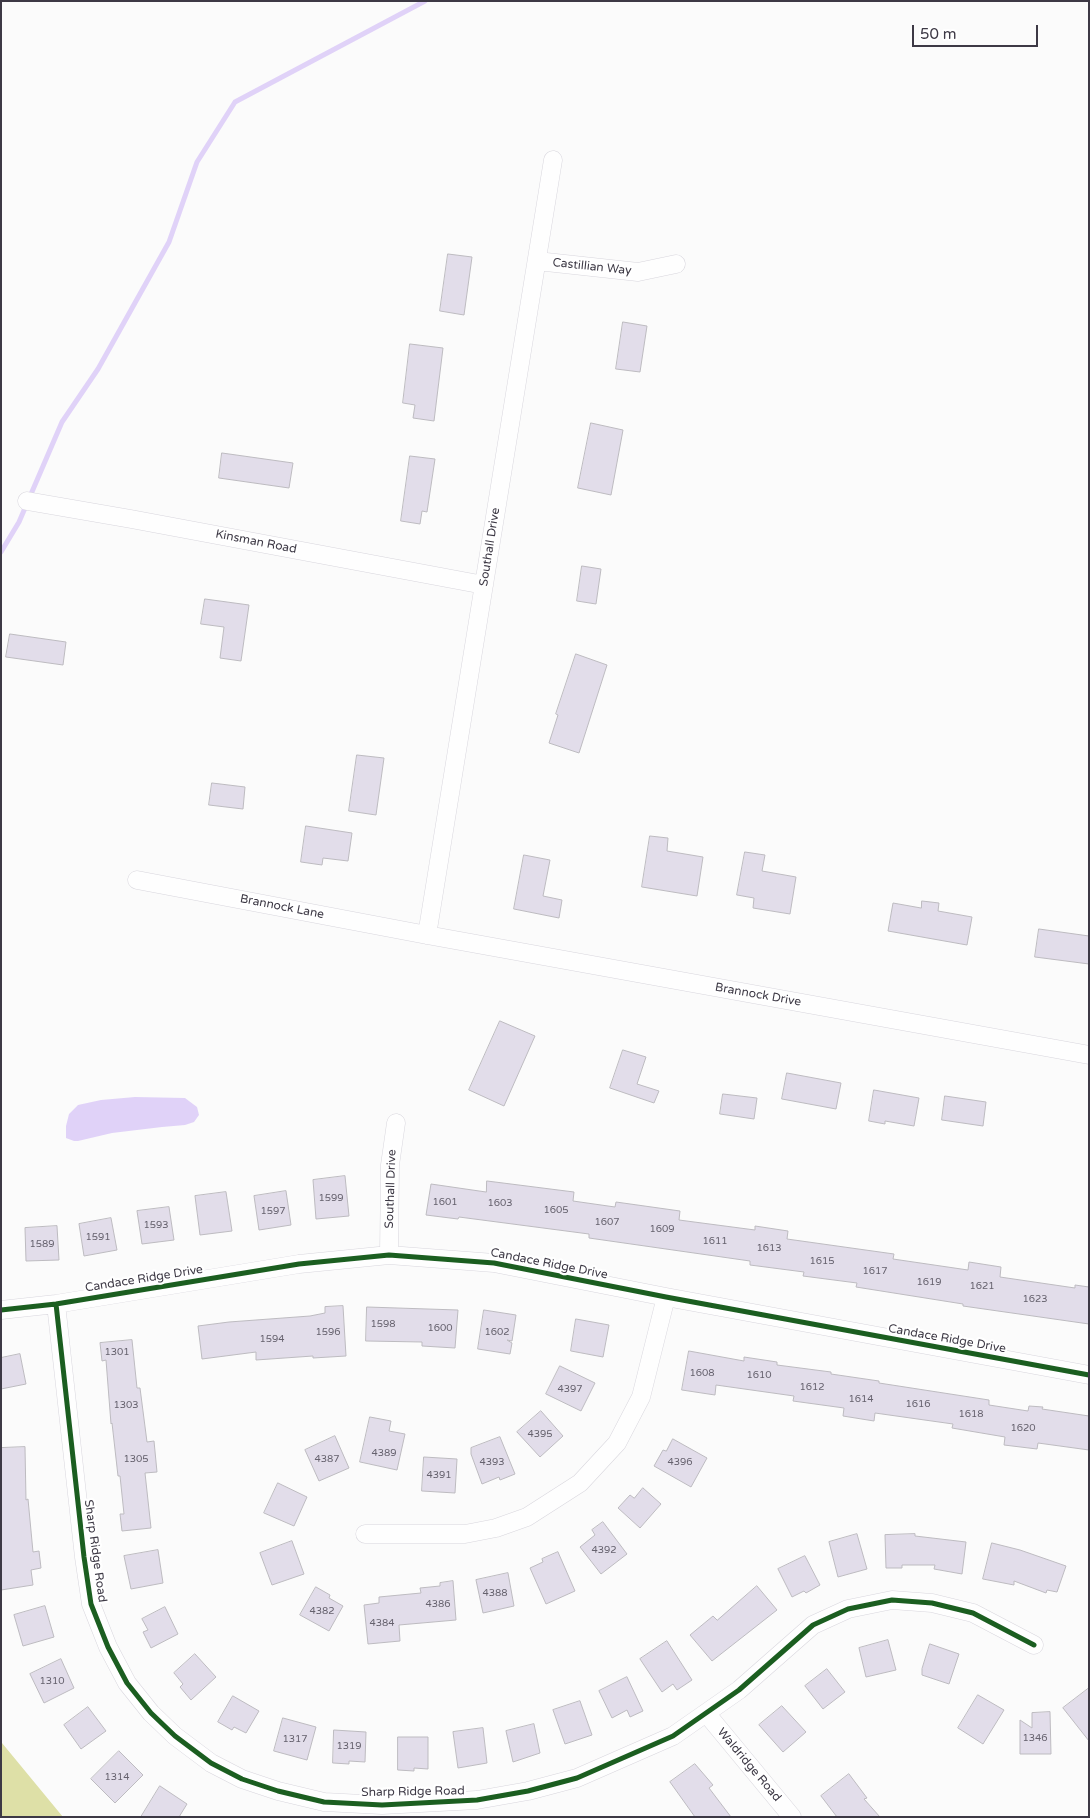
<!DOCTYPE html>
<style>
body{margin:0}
#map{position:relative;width:1090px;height:1818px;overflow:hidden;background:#fbfbfb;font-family:"Varela Round",sans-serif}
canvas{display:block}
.frame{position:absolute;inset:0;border:2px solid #3d3945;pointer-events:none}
.scale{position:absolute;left:912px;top:25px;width:126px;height:22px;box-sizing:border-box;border:2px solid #3d3945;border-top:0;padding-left:6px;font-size:15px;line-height:18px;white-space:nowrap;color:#3d3945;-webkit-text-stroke:4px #fff;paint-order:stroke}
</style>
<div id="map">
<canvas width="1090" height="1818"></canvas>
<div class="frame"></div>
<div class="scale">50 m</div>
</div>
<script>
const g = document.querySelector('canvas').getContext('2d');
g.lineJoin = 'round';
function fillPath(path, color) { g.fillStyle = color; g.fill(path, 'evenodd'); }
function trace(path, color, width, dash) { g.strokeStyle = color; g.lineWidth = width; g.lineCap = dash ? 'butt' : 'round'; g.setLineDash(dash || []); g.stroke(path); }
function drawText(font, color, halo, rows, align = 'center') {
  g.font = font + ' "Varela Round",sans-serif'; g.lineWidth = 4.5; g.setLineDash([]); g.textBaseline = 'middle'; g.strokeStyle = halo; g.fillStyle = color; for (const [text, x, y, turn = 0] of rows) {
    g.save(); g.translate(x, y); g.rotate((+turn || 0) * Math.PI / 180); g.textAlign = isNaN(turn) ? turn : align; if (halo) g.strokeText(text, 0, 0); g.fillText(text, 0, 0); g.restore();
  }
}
const forest = new Path2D(`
 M1,1739l1,4 61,74h-62z`);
const water = new Path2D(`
 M135,1097l50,1 12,9 2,8 -5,7 -9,3 -23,2 -50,6 -34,8h-4l-8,-3v-12l3,-12 9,-9 23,-5z`);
const stream = new Path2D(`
 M1,552l18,-30 43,-100 36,-53 71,-127 28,-80 38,-60 190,-101`);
const building = new Path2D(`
 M448,254l24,3 -8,58 -24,-4z
 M623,322l24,4 -7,46 -24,-3z
 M410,344l33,4 -9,73 -21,-3 2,-13 -12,-2z
 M591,423l32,7 -12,65 -33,-7z
 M222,453l71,10 -4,25 -70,-10z
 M410,456l25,3 -8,53 -5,-1 -2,13 -19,-3z
 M582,566l19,3 -5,35 -19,-3z
 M205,599l44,6 -8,56 -21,-3 4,-31 -23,-3z
 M10,634l56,8 -3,23 -57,-8z
 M576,654l31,11 -28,88 -30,-10 9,-28 -2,-1z
 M357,755l27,3 -8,57 -27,-4z
 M212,783l33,4 -2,22 -34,-4z
 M306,826l46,7 -4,28 -25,-3 -1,7 -21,-3z
 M650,836l18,2 -1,13 36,6 -6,39 -55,-9z
 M745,852l20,3 -3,16 34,6 -6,37 -37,-6 1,-10 -17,-3z
 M524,855l26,5 -7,36 19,4 -3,18 -45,-9z
 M922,901l17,2 -1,8 34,6 -5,28 -79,-14 5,-28 28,5z
 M1039,929l50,7v28l-54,-7z
 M500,1021l35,15 -31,70 -35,-16z
 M623,1050l23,7 -9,27 22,7 -5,12 -44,-15z
 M787,1073l54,10 -5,26 -54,-10z
 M874,1090l45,8 -5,28 -29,-5v3l-16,-3z
 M723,1094l34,4 -3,21 -34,-5z
 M945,1096l41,6 -3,24 -41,-6z
 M345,1176l4,40 -33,3 -3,-39z
 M487,1181l87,11 -1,9 42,6 1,-5 64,9 -1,9 76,10v-4l33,5 -1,8 107,15 -1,5 75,11 1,-8 32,5 -1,10 75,11v-3l14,2v37l-126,-18v-2l-107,-17 1,-4 -54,-7 1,-4 -54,-7v-4l-161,-23v-4l-130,-17 -1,2 -32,-4 5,-31 55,8z
 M286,1191l5,34 -32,5 -5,-34z
 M226,1192l6,39 -32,4 -5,-39z
 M169,1207l5,33 -32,4 -5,-33z
 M111,1218l6,32 -33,6 -5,-32z
 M57,1226l2,34 -33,1 -1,-33z
 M343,1306l3,50 -33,2v-2l-57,4v-8l-54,7 -4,-33 31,-4 81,-6 15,-3v-6z
 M367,1307l91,3 -3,38 -33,-2v-4l-56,-1z
 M484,1310l32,5 -4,26 -5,-1 5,3 -2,11 -32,-5z
 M576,1319l33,6 -6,32 -32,-6z
 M132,1340l5,48h3l7,54 7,-1 3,31 -12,1 6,55 -29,3 -2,-17h4l-4,-38h-2l-6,-53 -1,1 -5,-64 -4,1 -2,-18z
 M689,1351l55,10v-4l33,5v3l54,7v2l48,7v2l110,17v5l39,6 1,-5 14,1 -1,2 47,7v34l-51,-7 -1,6 -33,-4 1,-8 -53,-9 1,-4 -78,-11 -1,8 -31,-5 1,-8 -51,-7 1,-5 -78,-11 -1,10 -33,-5z
 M20,1354l6,30 -25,5v-31z
 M560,1366l35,17 -14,28 -35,-17z
 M541,1411l22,25 -23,21 -23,-25z
 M370,1417l21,4 -2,10 16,3 -8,36 -37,-8z
 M335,1436l14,32 -30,13 -14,-31z
 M500,1437l15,37 -15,6 -1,-3 -17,7 -11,-30v-6z
 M673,1439l34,19 -16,29 -37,-21 9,-16 3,1z
 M25,1447l1,53 2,-1 5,53 6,-1 2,17 -10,2 2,15 -32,5v-142z
 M424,1457l33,2 -2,34 -33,-2z
 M278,1483l29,14 -13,29 -30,-13z
 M643,1488l18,16 -21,24 -22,-20 12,-13 4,3z
 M603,1522l24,32 -26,20 -21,-27 15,-12 -3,-5z
 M857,1534l10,35 -29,8 -9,-35z
 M915,1534v2l51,6 -4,32 -28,-5 1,-4h-33v3h-16l-1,-33z
 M292,1541l12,33 -32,11 -12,-32z
 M992,1543l28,7 46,16 -9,26 -10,-2 -1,3 -32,-12v4l-31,-6z
 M158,1550l5,33 -32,6 -7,-33z
 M558,1552l17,39 -29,13 -16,-36 13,-6 -1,-3z
 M805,1556l15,29 -14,8 -2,-2 -12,6 -14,-28z
 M508,1573l6,33 -31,7 -7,-33z
 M453,1581l3,39 -57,5 1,16 -32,3 -4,-39 15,-2v-6l42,-4 -1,-5 20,-2v-3z
 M757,1586l20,24 -65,51 -22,-26 23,-19 4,4z
 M316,1587l14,8 -1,3 14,8 -14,25 -29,-16z
 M45,1606l9,31 -31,9 -9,-31z
 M165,1607l13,27 -27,14 -8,-16 5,-2 -6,-11z
 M888,1640l8,30 -30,7 -7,-29z
 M667,1641l25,39 -15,10 -4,-6 -11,8 -22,-33z
 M930,1644l29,10 -10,30 -27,-9v-6z
 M195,1654l21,23 -25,23 -11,-13 3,-3 -9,-11z
 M61,1659l13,29 -30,15 -14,-29z
 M827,1669l18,23 -22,17 -18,-23z
 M627,1677l16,34 -13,6 -3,-7 -15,8 -13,-27z
 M1089,1688v53l-26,-33z
 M978,1695l26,15 -21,34 -25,-16z
 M233,1696l26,15 -13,22 -12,-6 -2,3 -14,-8z
 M580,1701l12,34 -27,9 -12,-34z
 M782,1706l24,26 -23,20 -24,-27z
 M88,1707l18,24 -25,18 -17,-24z
 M1050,1712l1,42h-31v-34l12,8v-15z
 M283,1718l33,9 -9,33 -33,-9z
 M534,1724l6,29 -27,9 -7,-31z
 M483,1728l4,35 -29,5 -5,-36z
 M334,1730l32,2 -1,30 -16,-1v3l-16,-1z
 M398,1737h30v32l-14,-1v3l-16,-1z
 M119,1751l24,24 -28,28 -24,-24z
 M695,1764l18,21 -4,3 22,29h-36l-25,-35z
 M849,1774l18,24 -3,1 16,18h-43l-16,-21z
 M160,1786l27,18 -8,13h-38z`);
const street = new Path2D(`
 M537,261l101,11 38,-8
 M27,501l104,18 353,66
 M137,880l290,55 662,120
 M427,935l126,-775
 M389,1255l1,-90 6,-42
 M56,1304l28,253 7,47 17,43 19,36 24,30 24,23 36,27 31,16 36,12 46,11 58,3 95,-5 51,-9 49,-13 96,-42 66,-46 74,-65 35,-16 44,-9 40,3 41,10 61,32
 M1,1310l55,-6 243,-40 90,-9 105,8 172,34 423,78
 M365,1534h100l31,-6 31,-11 53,-34 37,-40 24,-46 25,-100
 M706,1713l86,104`);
const cycleway = new Path2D(`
 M56,1304l28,253 7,47 17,43 19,36 24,30 24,23 36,27 31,16 36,12 46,11 58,3 95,-5 51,-9 49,-13 96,-42 66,-46 74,-65 35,-16 44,-9 40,3 41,10 61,32
 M1,1310l55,-6 243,-40 90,-9 105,8 172,34 423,78`);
const numberNames = [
 ["1599",331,1198],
 ["1601",445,1202],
 ["1603",500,1203],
 ["1605",556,1210],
 ["1597",273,1211],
 ["1607",607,1222],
 ["1593",156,1225],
 ["1609",662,1229],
 ["1591",98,1237],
 ["1611",715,1241],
 ["1589",42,1244],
 ["1613",769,1248],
 ["1615",822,1261],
 ["1617",875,1271],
 ["1619",929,1282],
 ["1621",982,1286],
 ["1623",1035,1299],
 ["1598",383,1324],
 ["1600",440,1328],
 ["1596",328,1332],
 ["1602",497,1332],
 ["1594",272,1339],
 ["1301",117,1352],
 ["1608",702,1373],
 ["1610",759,1375],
 ["1612",812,1387],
 ["4397",570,1389],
 ["1614",861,1399],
 ["1616",918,1404],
 ["1303",126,1405],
 ["1618",971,1414],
 ["1620",1023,1428],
 ["4395",540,1434],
 ["4389",384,1453],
 ["1305",136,1459],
 ["4387",327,1459],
 ["4393",492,1462],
 ["4396",680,1462],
 ["4391",439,1475],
 ["4392",604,1550],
 ["4388",495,1593],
 ["4386",438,1604],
 ["4382",322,1611],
 ["4384",382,1623],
 ["1310",52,1681],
 ["1346",1035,1738],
 ["1317",295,1739],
 ["1319",349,1746],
 ["1314",117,1777]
];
const streetNames = [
 ["Castillian Way",592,267,6],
 ["Kinsman Road",256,542,11],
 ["Southall Drive",490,547,-81],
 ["Brannock Lane",282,907,11],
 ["Brannock Drive",758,995,10],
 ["Southall Drive",391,1189,-88],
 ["Candace Ridge Drive",549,1264,11],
 ["Candace Ridge Drive",144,1279,-9],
 ["Candace Ridge Drive",947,1339,10],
 ["Sharp Ridge Road",95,1551,82],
 ["Waldridge Road",749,1765,50],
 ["Sharp Ridge Road",413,1792,-1]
];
fillPath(forest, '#dee0a7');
fillPath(water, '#e0d2f8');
trace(stream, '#e0d2f8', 5);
fillPath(building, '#e2ddea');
trace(building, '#bdbbc0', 1);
trace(street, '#d8d6dd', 19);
trace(street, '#fefefe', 18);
trace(cycleway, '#1b5e20', 5);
drawText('10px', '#66626e', null, numberNames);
drawText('12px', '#3d3945', '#fff', streetNames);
</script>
